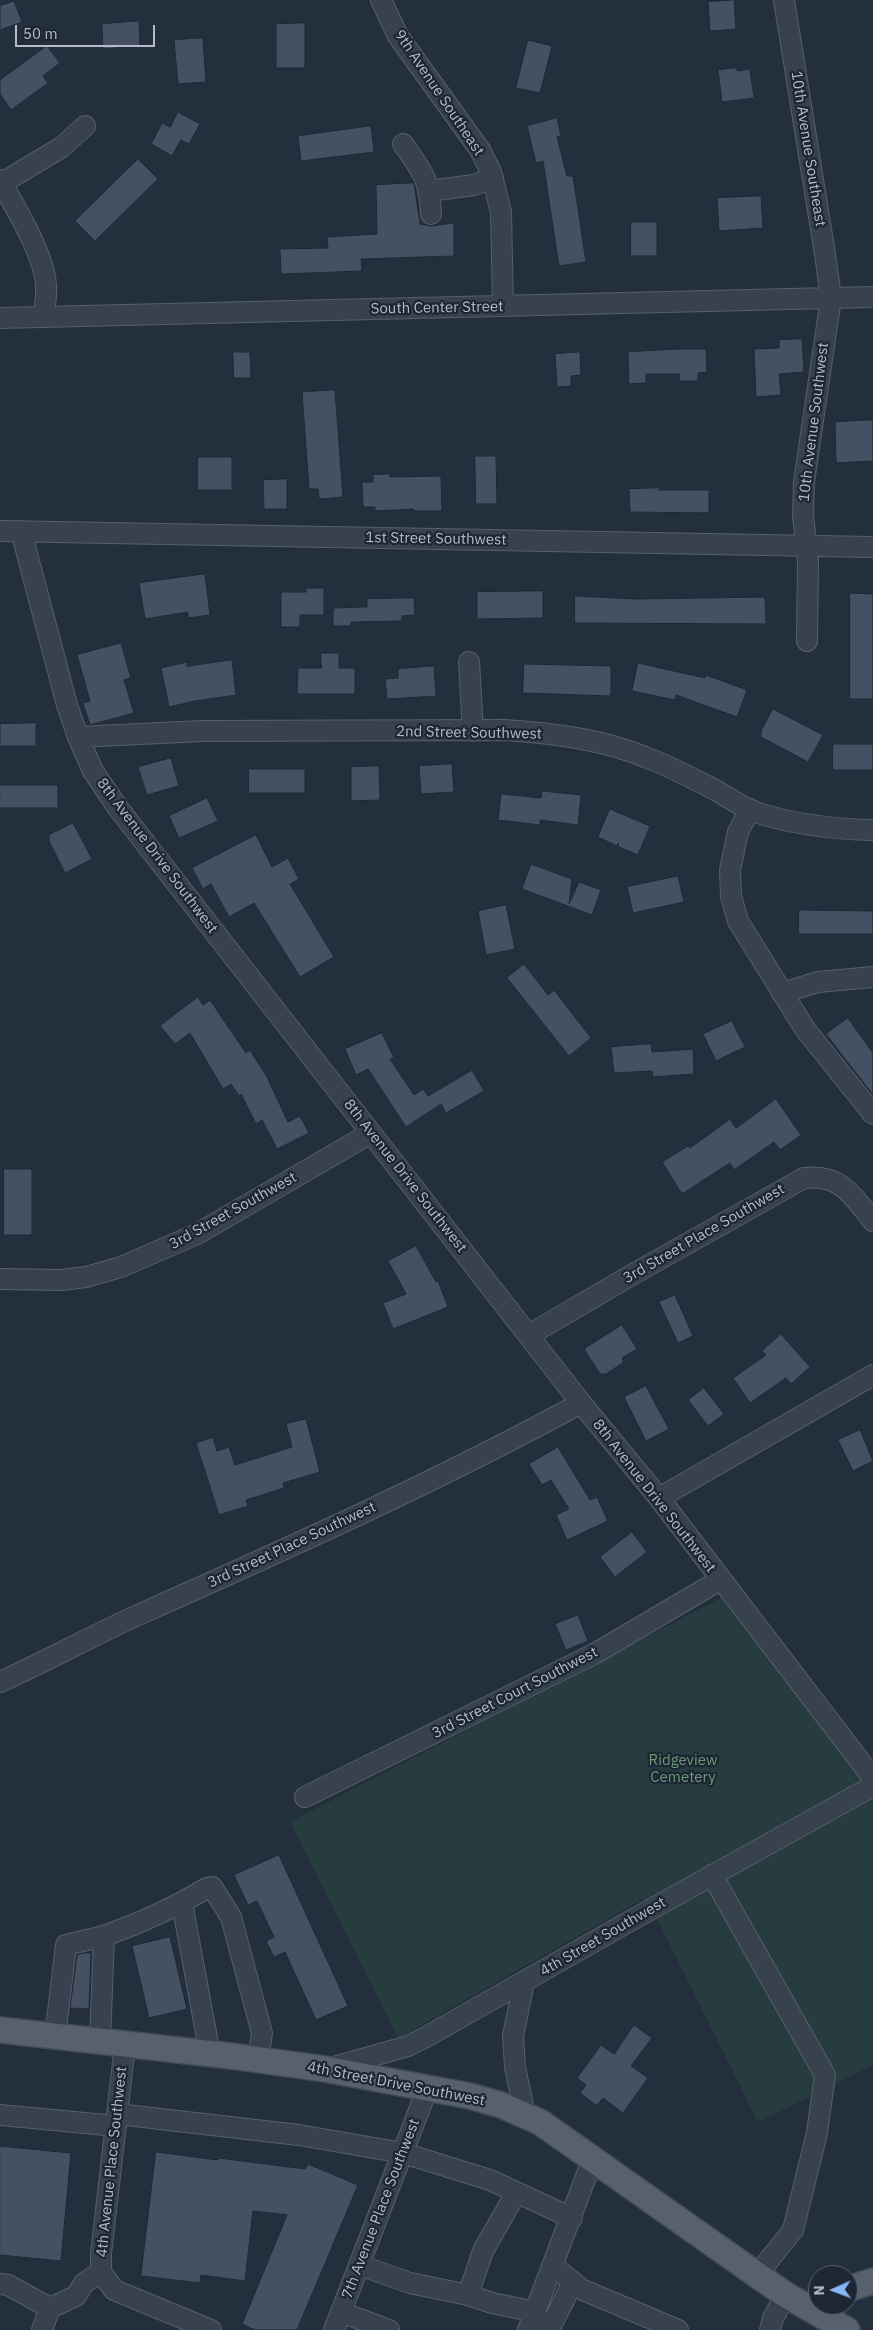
<!DOCTYPE html>
<style>
body{margin:0}
#map{position:relative;width:873px;height:2330px;overflow:hidden;background:#242f3e;font-family:"IBM Plex Sans",sans-serif}
canvas{display:block}
.north{position:absolute;left:808px;top:2265px;width:50px;height:50px;box-sizing:border-box;background:#1d2633;border:1px solid #59626f;border-radius:50%;rotate:268deg;font-size:14px;font-weight:700;line-height:20px;text-align:center;color:#b4bcc9}
.north::after{content:'';display:block;margin:auto;width:18px;height:22px;background:#8ab4f8;clip-path:polygon(50% 0,100% 100%,50% 72%,0 100%)}
.scale{position:absolute;left:15px;top:25px;width:140px;height:22px;box-sizing:border-box;border:2px solid #b4bcc9;border-top:0;padding-left:6px;font-size:15px;line-height:18px;white-space:nowrap;color:#b4bcc9;-webkit-text-stroke:4px #1d2633;paint-order:stroke}
</style>
<div id="map">
<canvas width="873" height="2330"></canvas>
<div class="north">N</div>
<div class="scale">50 m</div>
</div>
<script>
const g = document.querySelector('canvas').getContext('2d');
g.lineJoin = 'round';
function fillPath(path, color) { g.fillStyle = color; g.fill(path, 'evenodd'); }
function trace(path, color, width, dash) { g.strokeStyle = color; g.lineWidth = width; g.lineCap = dash ? 'butt' : 'round'; g.setLineDash(dash || []); g.stroke(path); }
function drawText(font, color, halo, rows, align = 'center') {
  g.font = font + ' "IBM Plex Sans",sans-serif'; g.lineWidth = 4.5; g.setLineDash([]); g.textBaseline = 'middle'; g.strokeStyle = halo; g.fillStyle = color; for (const [text, x, y, turn = 0] of rows) {
    g.save(); g.translate(x, y); g.rotate((+turn || 0) * Math.PI / 180); g.textAlign = isNaN(turn) ? turn : align; if (halo) g.strokeText(text, 0, 0); g.fillText(text, 0, 0); g.restore();
  }
}
const green = new Path2D(`
 M721,1598l152,196v271l-115,57 -97,-195 -18,-28 -245,139 -108,-216z`);
const building = new Path2D(`
 M734,0l2,29 -26,2 -2,-29z
 M14,1l8,21 -22,8v-24z
 M139,21l1,25 -37,3 -1,-25z
 M305,23v45h-29v-44z
 M203,38l3,44 -28,2 -4,-44z
 M528,40l24,6 -12,47 -24,-5z
 M47,46l13,17 -17,13 5,7 -37,27 -11,-16v-14z
 M737,68v3l13,-2 4,29 -32,4 -4,-32z
 M178,112l22,12 -11,20 -8,-4 -9,16 -21,-12 11,-21 8,4z
 M557,118l4,18 -4,1 10,39h6l13,86 -27,4 -16,-105 -7,2 -9,-37z
 M371,126l3,26 -73,9 -3,-25z
 M138,159l20,20 -63,62 -20,-20z
 M414,183l6,41 11,2 23,-3v33l-93,3 1,12 -81,3 -1,-25 48,-1 -1,-11 50,-3 -1,-49z
 M761,196l2,32 -44,3 -2,-33z
 M631,222h26v34h-26z
 M802,339l2,33 -25,2 2,21 -25,2 -2,-48 25,-1v-8z
 M679,349h27l1,23 -9,1v8h-18l-1,-7h-33v9l-17,1 -1,-32z
 M233,352h17l1,26h-17z
 M580,352l1,23 -10,1v10l-14,1 -2,-33z
 M335,390l8,107 -24,2 -1,-10h-9l-7,-97z
 M873,420v41l-37,2 -1,-41z
 M475,456h21l1,48h-21z
 M198,457h34v33h-34z
 M390,474v3l51,-1 1,35h-28v-2l-39,2v-4h-12l-1,-25h11v-7z
 M287,479v30h-23l-1,-29z
 M659,488v2h50v23l-79,-1 -1,-23z
 M205,574l5,41 -22,3v-6l-43,7 -6,-36z
 M306,588h18v27h-24v12h-19v-35h25z
 M543,591v27l-66,1v-27z
 M850,593l23,1v105h-23z
 M575,596l62,3 128,-2 1,27 -191,-1z
 M414,598l1,17 -13,1v5l-51,1v4h-18v-18l34,-1v-8z
 M121,643l10,35 -7,2 10,33 -44,12 -7,-22 7,-2 -13,-46z
 M321,653h18v15h16v26h-58l1,-26h23z
 M232,660l4,35 -41,6 -26,6 -8,-39 26,-6v4z
 M638,663l67,15 1,-3 41,15 -10,27 -61,-22 -1,5 -43,-9z
 M524,664l87,2v30l-88,-3z
 M434,666l2,30 -49,3 -2,-20 13,-1v-9z
 M773,709l50,26 -15,27 -47,-25v-6z
 M36,723v23h-36v-22z
 M833,744h40v26h-40z
 M171,758l8,28 -32,9 -9,-28z
 M452,764l2,28 -33,2 -2,-28z
 M379,766l1,34 -29,1v-34z
 M249,769h56v24h-56z
 M0,785h58v23h-58z
 M542,791l39,4 -3,30 -38,-5v5l-42,-5 3,-26 40,4z
 M207,798l11,23 -39,17 -10,-22z
 M610,809l40,17 -12,29 -19,-8 -1,-4 -1,3 -19,-9z
 M73,823l19,36 -27,14 -16,-32v-6z
 M256,835l16,32 16,-9 11,21 -9,5 44,73 -34,20 -46,-74 -25,14 -18,-33 -8,5 -11,-21z
 M531,864l41,15 -3,25 10,-22 22,8 -9,25 -70,-26z
 M678,876l6,26 -51,11 -6,-26z
 M506,905l9,44 -29,6 -8,-44z
 M799,910l74,1v23h-74z
 M524,964l24,31 6,-5 37,48 -22,18 -62,-78z
 M198,997l5,8 7,-5 36,53 4,-3 17,27 21,45 12,-6 9,17 -32,16 -15,-29 -6,4 -15,-30 -2,2 -8,-12 -8,5 -33,-56 -15,11 -15,-18z
 M848,1018l25,35v42l-47,-61z
 M732,1021l13,26 -29,14 -13,-27z
 M382,1033l12,25 -4,1 24,36 9,-6 5,7 44,-26 12,21 -38,22 -5,-9 -35,23 -38,-58 -12,6 -11,-26z
 M651,1044l1,8 41,-3 1,25 -41,3 -1,-6 -38,2 -3,-26z
 M776,1099l25,36 -21,15 -6,-8 -40,28 -4,-7 -48,31 -20,-32 26,-16 2,2 40,-29 6,9z
 M4,1169h28v66h-28z
 M416,1246l20,36 2,-1 10,26 -55,22 -10,-26 23,-9 -18,-33z
 M675,1295l18,41 -15,7 -19,-41z
 M622,1325l15,24 -15,9 2,4 -18,12h-6l-16,-25z
 M781,1334l29,33 -19,17 -5,-6 -36,25 -17,-25 33,-23 -4,-4z
 M646,1386l23,43 -23,12 -22,-44z
 M704,1388l20,26 -16,12 -20,-26z
 M306,1419l14,53 -37,11 1,5 -38,12 2,6 -29,9 -23,-72 17,-6 4,14 12,-4 6,18 57,-18 -6,-23z
 M860,1430l13,31 -20,10 -15,-31z
 M558,1447l32,53 7,-3 11,24 -41,19 -11,-25 13,-6 -18,-29 -9,5 -13,-21z
 M632,1532l15,20 -32,25 -15,-20z
 M578,1615l10,26 -22,9 -11,-26z
 M279,1855l69,151 -32,14 -31,-68 -11,5 -8,-16 8,-4 -17,-36 -9,4 -14,-30z
 M170,1937l17,72 -38,9 -17,-72z
 M84,1953h7l-2,56 -19,-1 7,-53z
 M634,2025l18,13 -21,28 17,12 -25,35 -20,-15 -6,8 -17,-13 6,-8 -9,-7 24,-33 13,9z
 M0,2146l71,7 -10,108 -61,-6z
 M156,2152l62,8 1,-2 86,11 3,-5 50,21 -61,145h-42l-13,-6 45,-109 -34,-4 -8,70 -44,-6 -1,8 -59,-7z`);
const minor = new Path2D(`
 M381,0l17,36 82,114 11,22 10,40 2,94
 M784,0l41,254 6,44 -27,184 -1,33 5,47 -1,79
 M403,144c20,29 26,33 28,70
 M0,180c15,27 45,76 46,106 1,11 -1,20 -3,31
 M2,183l60,-36 23,-21
 M429,191l45,-6 19,-7
 M0,318l873,-21
 M0,531l873,16
 M21,531l46,174 11,32 15,34 25,37 463,595 78,95 214,280
 M469,662l4,69
 M78,737l124,-6 302,-1c48,3 97,9 141,27 25,9 49,22 72,34 11,6 22,14 33,19 38,14 82,19 123,20
 M750,809l-12,23 -8,38 1,26 7,25 67,108 68,85
 M782,993l36,-11 55,-5
 M0,1279l61,1 25,-3 35,-10 76,-33 174,-101
 M529,1335l106,-62 169,-95c37,-4 48,17 69,43
 M659,1498l214,-123
 M0,1682c49,-22 97,-49 147,-71 146,-65 293,-131 434,-208
 M305,1797l291,-144 124,-73
 M712,1875l113,200 -8,58 -24,97 -36,45
 M182,1903l25,135 -1,15
 M524,1982l-11,54 2,31 10,48
 M55,2037l11,-92 38,-9
 M100,2042l4,-106c37,-13 70,-28 103,-48l5,-1 19,30 31,116 -4,27
 M125,2045l-24,209v18l13,18 97,40
 M330,2068l78,-22 18,-9 213,-121 234,-130
 M117,2114l182,21 104,18 87,27 82,38
 M0,2115l116,11
 M516,2193l-33,58 -15,44 24,8 44,9
 M359,2265l51,18 58,12
 M553,2266l30,24 95,40
 M0,2284l8,1 42,23 26,-12 8,-13 17,-11
 M341,2312l48,18
 M42,2330l8,-22
 M334,2330l94,-243
 M528,2330l65,-172
 M549,2330l24,-48
 M770,2330l3,-12 13,-23`);
const major = new Path2D(`
 M0,2030l231,26 94,13 145,27 31,9 39,17 217,153 29,20 61,35
 M848,2289l25,-8`);
const streetNames = [
 ["9th Avenue Southeast",439,93,56],
 ["10th Avenue Southeast",808,149,81],
 ["South Center Street",437,308,-1],
 ["10th Avenue Southwest",814,422,-83],
 ["1st Street Southwest",436,539,1],
 ["2nd Street Southwest",469,733,1],
 ["8th Avenue Drive Southwest",157,856,53],
 ["8th Avenue Drive Southwest",405,1176,52],
 ["3rd Street Southwest",233,1211,-29],
 ["3rd Street Place Southwest",704,1234,-30],
 ["8th Avenue Drive Southwest",654,1496,52],
 ["3rd Street Place Southwest",292,1545,-25],
 ["3rd Street Court Southwest",515,1693,-27],
 ["4th Street Southwest",603,1937,-30],
 ["4th Street Drive Southwest",396,2084,11],
 ["4th Avenue Place Southwest",112,2162,-84],
 ["7th Avenue Place Southwest",381,2209,-69]
];
const parkNames = [
 ["Ridgeview",683,1761],
 ["Cemetery",683,1778]
];
fillPath(green, '#263c3f');
fillPath(building, '#455162');
trace(building, '#1f2835', 1);
trace(minor, '#565f6c', 22);
trace(major, '#414a57', 28);
trace(minor, '#38414e', 20);
trace(major, '#56606e', 25);
drawText('15px', '#b4bcc9', '#1d2633', streetNames);
drawText('15px', '#6b9a76', '#1d2633', parkNames);
</script>
